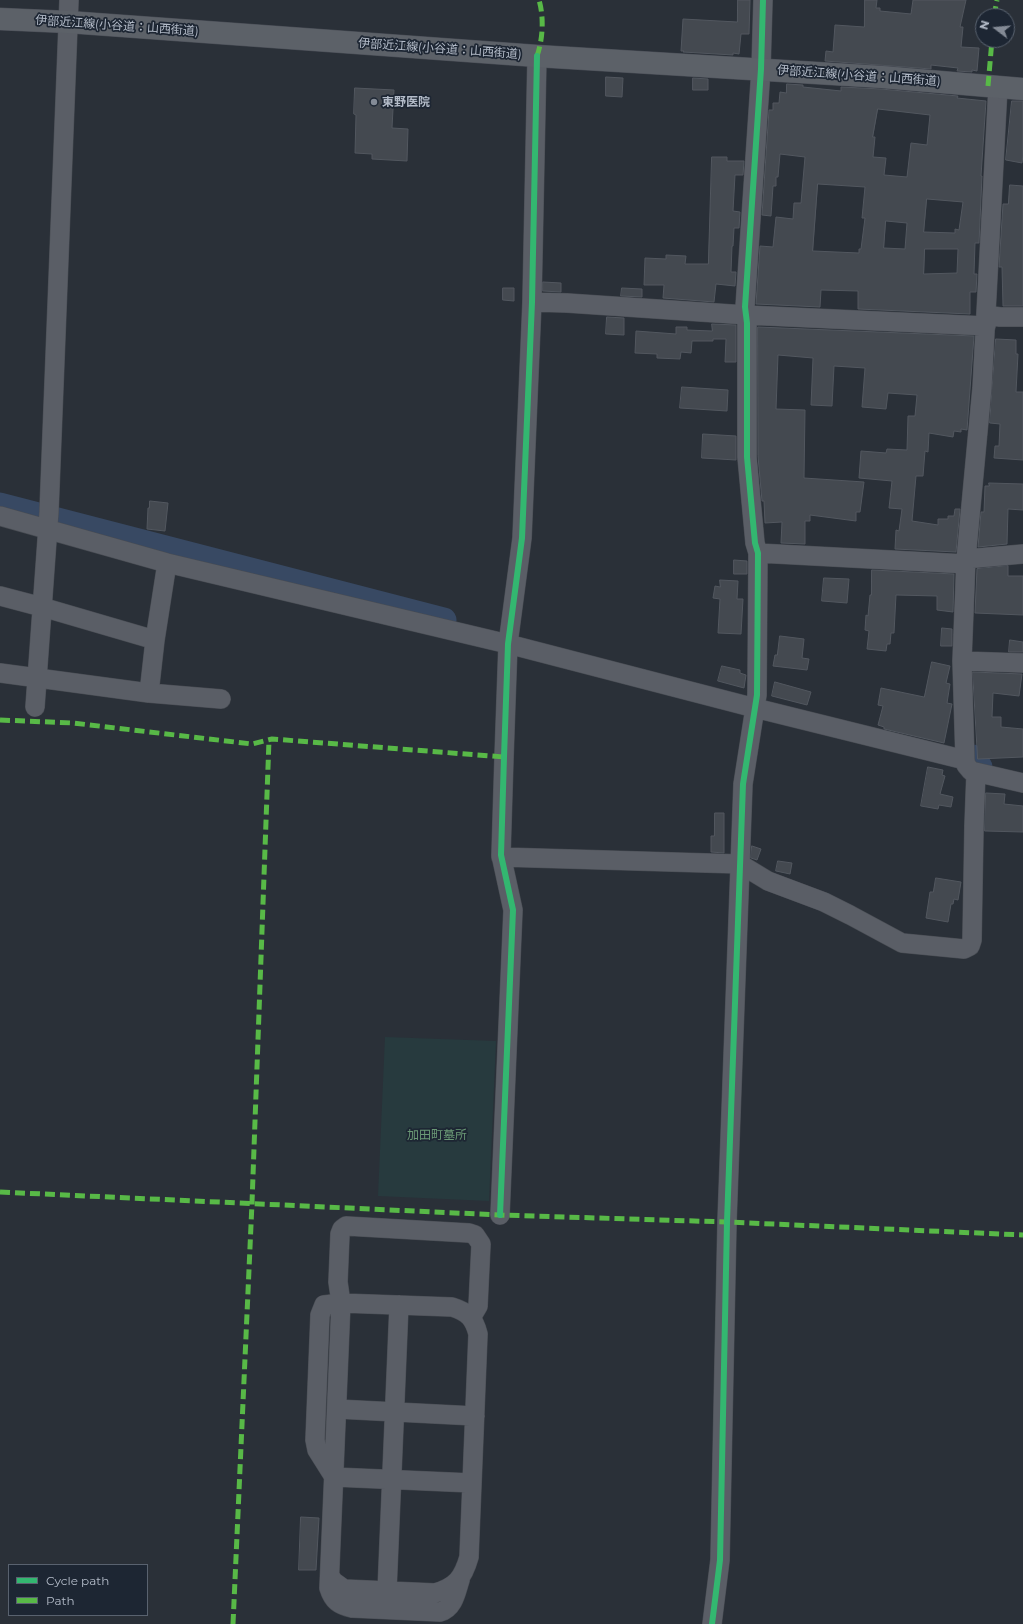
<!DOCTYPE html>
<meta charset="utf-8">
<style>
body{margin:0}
#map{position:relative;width:1023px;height:1624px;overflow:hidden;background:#2a3038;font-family:Montserrat,sans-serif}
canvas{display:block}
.legend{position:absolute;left:8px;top:1564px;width:140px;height:52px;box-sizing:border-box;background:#1d2633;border:1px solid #59626f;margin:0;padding:5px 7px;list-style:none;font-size:12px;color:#b4bcc9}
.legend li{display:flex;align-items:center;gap:8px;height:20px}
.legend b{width:20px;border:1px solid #59626f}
.north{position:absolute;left:975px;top:8px;width:40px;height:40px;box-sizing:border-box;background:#1d2633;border:1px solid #59626f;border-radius:50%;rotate:286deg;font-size:11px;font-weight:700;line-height:16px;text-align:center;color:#b4bcc9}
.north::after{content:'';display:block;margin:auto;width:14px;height:18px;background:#848b96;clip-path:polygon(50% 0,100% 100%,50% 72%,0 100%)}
</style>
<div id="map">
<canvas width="1023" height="1624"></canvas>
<ul class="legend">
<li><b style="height:5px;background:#33b770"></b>Cycle path</li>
<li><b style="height:5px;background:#58b947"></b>Path</li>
</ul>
<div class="north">N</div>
</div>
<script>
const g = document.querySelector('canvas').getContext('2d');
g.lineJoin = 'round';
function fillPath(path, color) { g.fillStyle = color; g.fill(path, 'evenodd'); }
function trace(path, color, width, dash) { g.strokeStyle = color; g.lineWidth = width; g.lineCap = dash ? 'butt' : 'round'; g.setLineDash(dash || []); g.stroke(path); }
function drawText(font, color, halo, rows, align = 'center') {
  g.font = font + ' Montserrat,"Noto Sans JP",sans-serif'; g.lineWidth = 3.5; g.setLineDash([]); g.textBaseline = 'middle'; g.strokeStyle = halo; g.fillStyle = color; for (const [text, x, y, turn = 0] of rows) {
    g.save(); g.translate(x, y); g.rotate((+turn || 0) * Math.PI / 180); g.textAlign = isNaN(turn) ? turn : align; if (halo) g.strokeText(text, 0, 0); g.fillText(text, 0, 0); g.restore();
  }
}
const green = new Path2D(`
 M385,1037l111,4 -7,160 -111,-5z`);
const river = new Path2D(`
 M0,505l444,115
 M973,757l7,10`);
const building = new Path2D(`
 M738,0h12l-1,34h-8l-2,20 -6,-1v2l-50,-3 1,-1h-3l2,-32 54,3z
 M865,0h12l-1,8h4v3l31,3 2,-14h53l-6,27h3l-2,20 18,1 -2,23 -5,-1v2l-15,-1 1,-3 -27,-3v4l-106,-8 1,-10 7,1 2,-27 29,2z
 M606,77l17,1 -1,19 -16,-1z
 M693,78l15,1v11h-15z
 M787,84l16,1v2l38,4v-4l40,2 77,7 -1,2 29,3 -5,75h1l-3,67h-4l-1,31h3l-1,18h-6v22l-112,-5v-18l-37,-1 -1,17 -64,-3 4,-58 13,1 3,-30 17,2 1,-16h7l4,-46 -25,-3 -2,23h-2v9h-3l-2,30 -9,-1 7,-105h4v-7h6l1,-11 6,1zM878,109l52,6 -3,30 -16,-2 -4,34 -23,-2 2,-17 -13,-1 2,-20h-2zM818,184l47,3 -3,31h3l-4,31h-2v4l-46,-2zM927,199l36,3 -4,28 -4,-1v4l-31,-1zM886,221l21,2 -2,26 -21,-1zM925,249h33l-1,24 -33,1z
 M355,88l39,2 -2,38 16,1 -1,32 -35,-2v-5l-17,-1 1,-38 -2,-1z
 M1012,101h11v54l-1,8 -16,-3z
 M712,157h15v4h17l-1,14h-8l-2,36 7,1 -1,16h-5l-1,18h-1l-1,26h5l-1,14 -19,-2 -2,18 -51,-4 1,-13h-20l1,-27 21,1v-4l20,1 -1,8h23z
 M1010,185l13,1v120h-20l-1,-39h-3l4,-63h5z
 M543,282l18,1v9l-18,-1z
 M503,288h11v13l-11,-1z
 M622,288l20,1v8l-21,-1z
 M607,317l17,1v17l-18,-1z
 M712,324l24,1v37h-11l1,-23h-13v2h-21l-1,12 -10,-1 -1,7 -23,-1v-4l-22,-1 1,-22 40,3v-7h11v3l25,1z
 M758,327l216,9 -7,94 -6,-1v3l-7,-1 -1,6 -24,-4 -1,19 -3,-1 -2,25h-7l-4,45 26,4v-6h10v-3h6l1,-7h5l-4,43 -61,-3 1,-19 3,1 3,-22 -13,-1 3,-27 -33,-3 2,-27 25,2 1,-4 20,1 1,-34h7l2,-21 -29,-2 -2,16 -24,-2 3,-39 -31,-2 -2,40 -21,-1 2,-47 -35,-3 -2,54 29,1 -1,68 60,4 -4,30h-4v9l-46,-6v6h-5v23l-24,-1 1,-21 -17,1 -1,-22h-2l-4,-45z
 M996,339l20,1v14h2l-2,38h7v68l-29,-2 1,-12h4l1,-22 -10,-1z
 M682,387l46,3 -1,21 -47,-3z
 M703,434l33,2v24l-34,-2z
 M989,483l34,1v26l-15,-1 -1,35 -29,3 3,-35h3l1,-26h4z
 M150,501l18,2 -3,28 -18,-2 1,-21h1z
 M734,560l13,1v13h-13z
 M1008,566v10h15v39l-48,-2 2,-44z
 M872,570l82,4 -1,38 -16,-2v-14l-41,-1 -2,38h-3l-1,11h-3l-1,7 -19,-2 2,-18 -4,-1 1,-15 2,1 2,-21h1z
 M824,578l25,1 -2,24 -25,-2z
 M720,580l18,1 -1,18h6l-2,35 -23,-1 2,-34 -7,-1 2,-12 5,1z
 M942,628l10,1v17h-11z
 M780,636l24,3 -2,19 7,1 -2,11 -34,-4 2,-11h2z
 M1010,640l13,2v10h-14z
 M932,662l18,4 -4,17 4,1 -3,19 5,1 -8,39 -60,-14v-2l-6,-2 5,-19 -5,-1 3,-17 43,9z
 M722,666l18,4v3l6,2 -2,13 -26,-7z
 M973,672l49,2 -3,22 -26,-3 -1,24h9v10l22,2v28l-45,2z
 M775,682l36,10 -4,13 -35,-9z
 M928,767l15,3 -1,5 3,1 -5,18 13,3 -2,10 -12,-2 -1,4 -17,-3z
 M986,793l19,1 -1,10 19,2v26l-38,-1z
 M715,813h9v40l-13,-1v-16h3z
 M752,846l9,3 -4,11 -6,-2z
 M778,861l14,2 -2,11 -14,-3z
 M936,878l25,4 -3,18 -4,-1 -1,5h-2l-3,18 -22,-4 4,-26h3z
 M301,1517l18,1 -3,52h-17z`);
const minor = new Path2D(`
 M998,87l-16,301 -16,171 -4,102 3,99 1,5 5,6 52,12
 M532,302l35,1 179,12 240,11
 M986,315l14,2h23
 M0,516l167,47 341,81 247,64 210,52
 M758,553l208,11
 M966,559l57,-5
 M0,596l42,11 113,33
 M962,661l61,2
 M0,673l149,20 72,6
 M149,693l6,-53 12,-77
 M35,707l14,-195 20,-512
 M501,857l239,7
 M740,864l28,17 56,21 26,13 52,28 62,6 6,-3 2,-6 2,-114 2,-54
 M500,1215l13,-305 -12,-55 3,-98 4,-113 14,-106 10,-236 5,-246
 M471,1318l7,-12 3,-62 -6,-9 -6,-2 -123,-7 -4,3 -2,5 -2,48 3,21 -17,2 -4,10 -5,125 2,10 17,27 138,6
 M337,1409l138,7
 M330,1576l3,5 11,8 91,4c21,-6 28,-15 34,-36l9,-223c-4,-16 -10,-22 -26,-27l-111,-4 -12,285c4,13 10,17 23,20l88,4c14,-4 16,-20 20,-32
 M387,1591l12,-286
 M712,1624l8,-64 7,-338 16,-438 14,-89 1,-142 -3,-10 -8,-86v-134l-2,-16 16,-238 2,-69`);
const major = new Path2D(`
 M0,19l68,3 469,34 345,21 141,12`);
const quiet = new Path2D(`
 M994,16l3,-16
 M537,56c6,-17 7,-39 2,-56
 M988,86l4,-46
 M0,720l73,3 179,21 20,-5 232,18
 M0,1192l500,23 227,7 296,13
 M233,1624l19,-421 17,-463`);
const cycleway = new Path2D(`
 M500,1215l13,-305 -12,-55 3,-98 4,-113 14,-106 10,-236 5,-246
 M712,1624l8,-64 7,-338 16,-438 14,-89 1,-142 -3,-10 -8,-86v-134l-2,-16 16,-238 2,-69`);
const markers = [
 [374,102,4,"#848b96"]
];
const streetNames = [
 ["伊部近江線(小谷道：山西街道)",117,26,4],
 ["伊部近江線(小谷道：山西街道)",440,49,4],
 ["伊部近江線(小谷道：山西街道)",859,76,4]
];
const poiNames = [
 ["東野医院",382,102]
];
const parkNames = [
 ["加田町墓所",437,1135]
];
fillPath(green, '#273a3e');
trace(river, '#384963', 25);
fillPath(building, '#444950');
trace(building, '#52575f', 1);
trace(minor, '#484c53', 20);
trace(major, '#484c55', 23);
trace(minor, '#5a5e66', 19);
trace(major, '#5c6168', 22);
trace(quiet, '#58b947', 5, [10, 5]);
trace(cycleway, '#33b770', 6);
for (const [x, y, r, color] of markers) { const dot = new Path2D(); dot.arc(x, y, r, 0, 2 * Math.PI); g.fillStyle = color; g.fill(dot); trace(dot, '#1d2633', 1.5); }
drawText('12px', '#b4bcc9', '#1d2633', streetNames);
drawText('bold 12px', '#b4bcc9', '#1d2633', poiNames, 'left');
drawText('12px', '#6b9a76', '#1d2633', parkNames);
</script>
